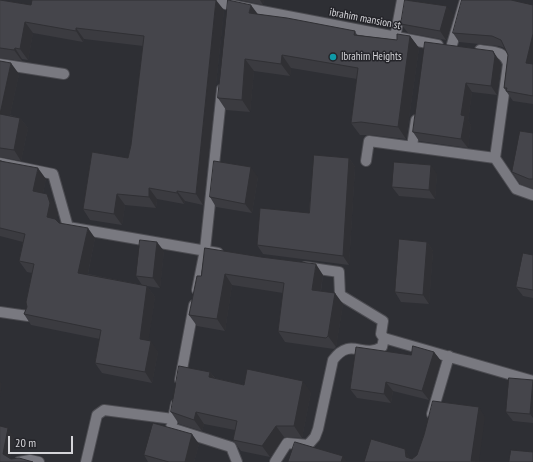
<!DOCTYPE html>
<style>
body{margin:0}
#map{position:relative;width:533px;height:462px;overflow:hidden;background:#2e2f34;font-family:"PT Sans Narrow",sans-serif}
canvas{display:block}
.scale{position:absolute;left:8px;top:436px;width:65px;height:18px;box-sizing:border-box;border:2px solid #d5d5d9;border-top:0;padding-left:5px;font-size:12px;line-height:14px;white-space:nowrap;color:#d5d5d9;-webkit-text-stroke:3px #25252a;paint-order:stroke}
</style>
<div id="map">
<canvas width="533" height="462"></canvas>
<div class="scale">20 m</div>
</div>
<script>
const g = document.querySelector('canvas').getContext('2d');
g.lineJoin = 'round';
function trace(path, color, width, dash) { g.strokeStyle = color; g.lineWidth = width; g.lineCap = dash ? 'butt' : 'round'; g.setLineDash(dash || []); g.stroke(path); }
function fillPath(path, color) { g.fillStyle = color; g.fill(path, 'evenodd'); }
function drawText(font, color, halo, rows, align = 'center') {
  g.font = font + ' "PT Sans Narrow",sans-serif'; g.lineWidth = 3; g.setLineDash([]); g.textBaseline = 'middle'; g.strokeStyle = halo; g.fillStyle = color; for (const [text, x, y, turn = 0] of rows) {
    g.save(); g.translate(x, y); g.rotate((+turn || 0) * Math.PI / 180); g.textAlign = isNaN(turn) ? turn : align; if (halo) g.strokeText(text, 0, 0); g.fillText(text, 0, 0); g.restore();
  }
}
const street = new Path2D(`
 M205,0l233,45
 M395,38l7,-38
 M451,48l14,-48
 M480,50c12,2 24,0 28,14l-13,94 21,31 17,6
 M0,64l64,10
 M412,146l4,-26
 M366,161l3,-20 126,17
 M0,163l53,11 15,53 150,26
 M305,267l34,5 1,23 43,26 -2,13 3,4 149,43
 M197,290l8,-40 17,-161
 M0,312l28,4
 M180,380l14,-75
 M176,404l-5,24 60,19 6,15
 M432,414l17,-58
 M19,462l11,-2 9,2
 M86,462l11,-47 7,-5 69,9
 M275,462l12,-19 21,2 7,-8 3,-8 15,-69c18,-24 29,-1 49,-13l2,-9`);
const wall = new Path2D(`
 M0,0l31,5 193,5 -21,195 -18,-4 -1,3 -27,-5 -1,9 -31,-3 -3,20 -32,-5 -7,-11 45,-51 3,-13 12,-99 -59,-7 -1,3 -50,-9 -5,27 -6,-1v2l-22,-3z
 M239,0h25l-1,5z
 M533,5v99l-20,-3 -9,-13 4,-33 -3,-7 -6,-2 -40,-4 -6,-9z
 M258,14l97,17 2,4 40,5 13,-4 9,12 -13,91 -36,-4h-10l-9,-12 6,-44 -66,-11 -1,8 -36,-5 -4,41 -24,-2 -8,-12z
 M454,15l-8,25 -38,-7 -7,-9z
 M425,42l74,18 2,5 -4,30 -25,-3 -4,29 3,4 -3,23 -49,-7 -6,-9z
 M0,61l19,13 -9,41 10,3 8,10 -7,33 -21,-4z
 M533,133v56l-13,-5 -8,-12z
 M349,158l6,9 -6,98 -86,-11 -6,-9 52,-32z
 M0,160l46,19 -3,14 12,11 3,10 -2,6 3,3 36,15 -7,36 54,11 -6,-9 28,-25 -4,37 -13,-2 8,11 -7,44 10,11 -6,31 -50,-10 -7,-10 5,-24 -69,-14 -7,-11 3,-7 5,-34 -5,-1 -8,-11 4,-19 -23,-6z
 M437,174l-2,25 -36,-3 -7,-9z
 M258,177l-6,36 -36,-6 -6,-10z
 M427,242l6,9 -4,53 -28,-2 -6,-10z
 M205,248l118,27 -2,16 22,13 -7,43 -2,2 -49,-7 -7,-11 5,-38 -51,-8 -7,46 -28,-5 -8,-11 12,-39z
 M533,255v43l-10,-2 -7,-9z
 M434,352l7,9 -12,39 -36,-9 -2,12 -34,-5 -7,-9 61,-34z
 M210,372l5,6 29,7 67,7 -9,46 -18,-1 -14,20 -29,-6 -8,-11 2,-10 -31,-6 -2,7 -23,-7 -8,-12z
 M533,380v43l-20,-2 -7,-9z
 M199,444l-5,18h-46l-4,-7z`);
const shadedWall = new Path2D(`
 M216,0l8,10 -21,195 -7,-11z
 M260,0h4l-1,5z
 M251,5l9,12 -11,-4z
 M447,6l7,9 -8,25 -6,-9z
 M25,22l8,11 -5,27 -8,-11z
 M76,28l8,11 -1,3 -7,-11z
 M533,34v36l-7,-7z
 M410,36l9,12 -13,91 -8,-12z
 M15,48l7,11v2l-8,-11z
 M493,51l6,9 2,5 -4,30 -6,-9z
 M282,55l9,13 -1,8 -9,-12z
 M245,59l9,12 -4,41 -8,-12z
 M11,63l8,11 -11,50 -8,-10z
 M466,83l6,9 -4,29 3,4 -3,23 -7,-9v-24z
 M20,118l8,10 -7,33 -7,-11z
 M349,158l6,9 -6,98 -6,-9z
 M431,165l6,9 -2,25 -6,-9z
 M251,167l7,10 -6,36 -7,-9z
 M38,168l8,11 -5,23 -8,-11z
 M149,188l8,11 -1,9 -7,-11z
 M177,191l8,10 -1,3 -7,-11z
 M47,194l8,10 3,10 -4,14 -7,-11z
 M117,194l8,11 -3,20 -8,-11z
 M88,228l7,10 -9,45 -8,-10z
 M157,242l7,9 -4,37 -7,-10z
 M427,242l6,9 -4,53 -6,-9z
 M316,264l7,11 -4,26 -7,-11z
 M225,274l7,11 -7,46 -8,-12z
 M147,286l8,11 -8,53 -7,-11z
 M335,293l8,11 -7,43 -8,-11z
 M151,341l7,11 -6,31 -7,-11z
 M434,352l7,9 -12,39 -7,-9z
 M210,372l8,11 -9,-6z
 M533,380v38l-3,-4z
 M0,381l2,3 -2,13z
 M303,381l8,11 -9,46 -8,-12z
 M386,382l7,9 -2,12 -7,-9z
 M479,407l6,10 -6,45 -8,-1z
 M196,412l8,12 -2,7 -8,-11z
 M276,426l8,11 -14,20 -8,-11z
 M8,428l6,9 -4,25 -7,-8z
 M192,434l7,10 -5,18h-9z
 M405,449l6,10 -5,-2z
 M343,456l4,6h-6z`);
const building = new Path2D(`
 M0,0l31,5 1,-5h184l-20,194 -19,-3v2l-28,-5v9l-32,-3 -3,20 -31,-5 9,-57 36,6 3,-13 13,-109 -68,-8v3l-51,-9 -5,27 -5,-1 -1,2 -14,-2z
 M228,0l23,5 -2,8 38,5 68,13 -1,4 43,5v-6l13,2 -12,91 -37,-5 -10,1 7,-55 -76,-13 -1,9 -36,-5 -3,41 -24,-2z
 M405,0l42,6 -7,25 -39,-7z
 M462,0h49l22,5v29l-7,29 7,1v32l-27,-5 1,-3h-3l4,-33 -7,-15 -9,-4 -39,-3z
 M425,42l68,9 2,5 -4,30 -25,-3 -5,32 4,1 -4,23 -48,-7z
 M0,61l11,2 -11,51 20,4 -6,32 -14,-2z
 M520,131l13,2v46h-4l-17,-7z
 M314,155l35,3 -6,98 -86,-11 3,-37 49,5z
 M0,161l38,7 -5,23 14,3 3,9 -3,14 8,2 4,4 29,5 -10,45 69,13 -7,53 11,2 -6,31 -50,-9 6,-33 -77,-16 3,-7 -1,-5 8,-38 -15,-3 6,-27 -25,-6z
 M214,161l37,6 -6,37 -35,-7z
 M394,162l37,3 -2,25 -37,-3z
 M399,239l28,3 -4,53 -28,-3z
 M140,240l17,2 -4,36 -17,-2z
 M205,248l56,9 55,7 -4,26 23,3 -7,43 -2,2 -48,-7 6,-48 -59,-9 -8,45 -28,-4 8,-39h4z
 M523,253l10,2v35l-17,-3z
 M413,346l21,6 -12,39 -36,-9 -2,12 -34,-5 6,-42 55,8z
 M179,366l31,6 -1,5 35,8 3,-16 56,12 -9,45h-18l-14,20 -29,-6 4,-19 -41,-9 -2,8 -23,-8z
 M509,378l24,2 -3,34 -24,-2z
 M433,401l46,6 -8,54 14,1h-121l7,-23 34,10 1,8 6,2 5,-4 7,-20z
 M153,423l39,11 -7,28h-16l-25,-7z
 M0,426l8,2 -5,26 8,5 8,-1 14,4h-33z
 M295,442l48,14 -2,6h-53z
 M511,450l22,2v10h-24z`);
const markers = [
 [333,57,4,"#0f9aa8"]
];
const streetNames = [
 ["ibrahim mansion st",365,19,11]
];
const poiNames = [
 ["Ibrahim Heights",341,57]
];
trace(street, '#4c4c51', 12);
trace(street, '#797980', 10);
fillPath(wall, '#3b3b40');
fillPath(shadedWall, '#303034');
fillPath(building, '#45454b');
trace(building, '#303034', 1);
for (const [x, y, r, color] of markers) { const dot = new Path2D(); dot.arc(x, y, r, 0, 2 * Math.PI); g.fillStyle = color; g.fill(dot); trace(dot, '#25252a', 1.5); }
drawText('11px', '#d5d5d9', '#25252a', streetNames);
drawText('11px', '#d5d5d9', '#25252a', poiNames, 'left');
</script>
